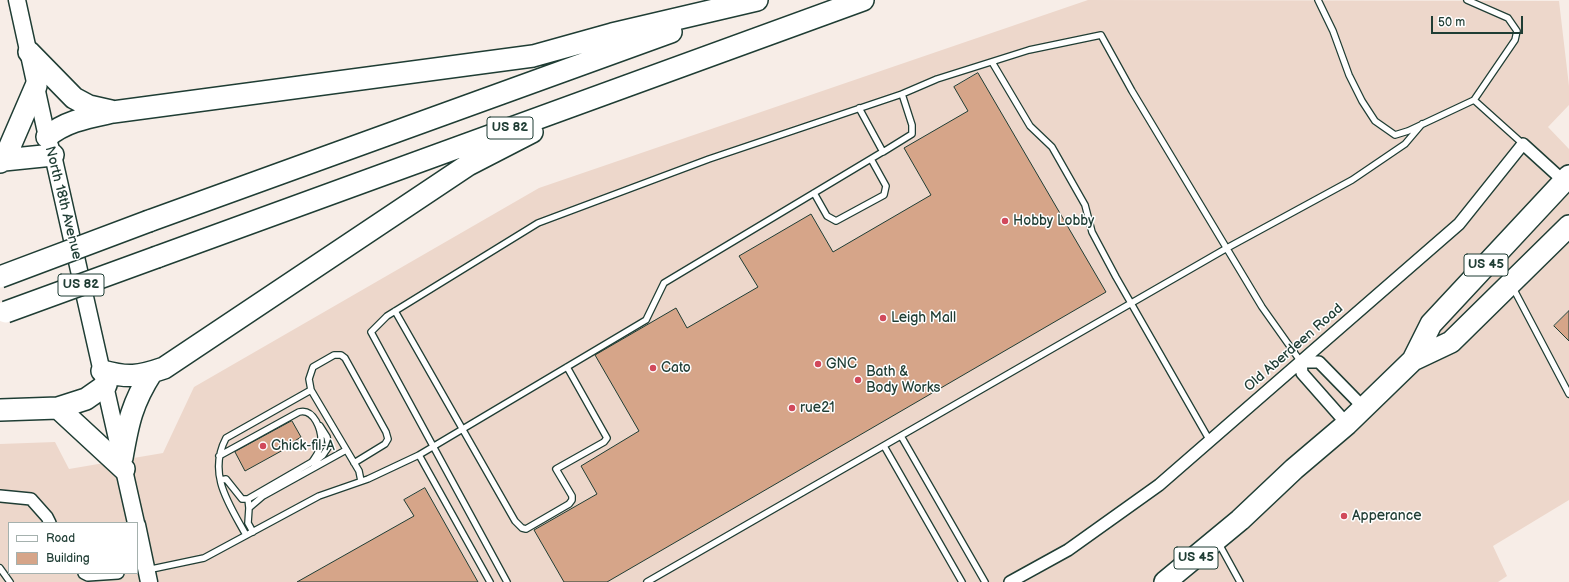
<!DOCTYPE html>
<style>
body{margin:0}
#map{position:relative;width:1569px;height:582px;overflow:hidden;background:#f7ede7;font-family:"Balsamiq Sans",sans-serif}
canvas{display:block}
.legend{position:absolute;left:8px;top:522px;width:130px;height:52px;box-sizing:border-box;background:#fff;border:1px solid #a5b1ae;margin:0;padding:5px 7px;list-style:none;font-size:12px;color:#1f3d34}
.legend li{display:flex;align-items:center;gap:8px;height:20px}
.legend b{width:20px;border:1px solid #a5b1ae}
.scale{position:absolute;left:1431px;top:16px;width:92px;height:18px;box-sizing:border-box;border:2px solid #1f3d34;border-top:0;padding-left:5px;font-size:12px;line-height:14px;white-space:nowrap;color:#1f3d34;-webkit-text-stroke:3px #fff;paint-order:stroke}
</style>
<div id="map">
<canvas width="1569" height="582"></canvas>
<ul class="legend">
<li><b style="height:5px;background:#fff"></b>Road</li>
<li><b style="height:11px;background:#d6a589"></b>Building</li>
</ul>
<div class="scale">50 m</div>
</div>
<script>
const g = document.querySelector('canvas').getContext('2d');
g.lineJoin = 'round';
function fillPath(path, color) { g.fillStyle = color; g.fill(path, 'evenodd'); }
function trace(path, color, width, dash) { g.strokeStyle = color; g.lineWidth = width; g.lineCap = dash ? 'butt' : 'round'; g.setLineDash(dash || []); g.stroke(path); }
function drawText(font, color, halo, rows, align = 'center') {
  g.font = font + ' "Balsamiq Sans",sans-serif'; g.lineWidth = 3; g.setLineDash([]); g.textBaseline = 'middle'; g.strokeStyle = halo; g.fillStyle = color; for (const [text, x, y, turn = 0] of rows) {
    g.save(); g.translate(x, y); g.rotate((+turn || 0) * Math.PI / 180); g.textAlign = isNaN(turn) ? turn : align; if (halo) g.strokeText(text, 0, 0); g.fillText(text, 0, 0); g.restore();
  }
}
const built = new Path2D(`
 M1088,0l471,1 10,85v19l-21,22 21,22v351l-76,46 14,30 -9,6h-1498v-138l55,-2 14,27 94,-16 31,-66 345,-199zM9,523h128v50h-128z`);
const building = new Path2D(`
 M978,73l128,219 -499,290h-43l-30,-52 63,-36 -16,-28 58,-35 -44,-76 81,-47 11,20 71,-41 -19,-31 72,-42 22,38 98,-57 -27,-47 64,-37 -14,-24z
 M1569,311v30l-15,-15z
 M292,421l9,16 -8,5 1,2 -49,27 -10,-19z
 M425,488l53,94h-181l117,-66 -10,-16z`);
const lane = new Path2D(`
 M1318,0l15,31 16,44 13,26 13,20 20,14 13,-4 66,-31 41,-60 2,-9 -9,-13 -41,-18
 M992,62l38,64 22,21 33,58 7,27 24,45 94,164
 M1474,100l49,44
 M859,108l24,44 29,-18v-9l-10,-31 35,-15 92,-29 72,-15 31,56 130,216 39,55
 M814,193l13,23 9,5 48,-26 2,-9 -15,-27
 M1512,286l57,108
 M395,311l120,210 7,7 4,1 43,-25 3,-4v-4l-16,-27 48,-27 3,-4 -40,-71
 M901,436l84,146
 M884,446l78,136
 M419,455l227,-135 18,-37 220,-132
 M219,456l80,-44c15,-4 23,18 22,31 0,7 -5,13 -9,19
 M354,463l31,-19 3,-5 -2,-7 -41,-74 -4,-3h-7l-21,12 -4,12 2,11 48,81 2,10
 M221,480l5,-1 16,20h6
 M249,508l-1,-9 64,-37 1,1 10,-8 6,-9 -2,-9 -7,-11
 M253,532l-5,-9 1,-15 14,-12 83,-46
 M246,535c-17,-31 -39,-61 -20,-97l85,-48
 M1218,542l22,40
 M0,568l10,14
 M147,570l57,-12 115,-62 49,-17 51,-24 71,127
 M507,582l-136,-250 16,-16 151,-93 171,-64 193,-65
 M647,582l580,-334 125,-68 53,-36 17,-20`);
const street = new Path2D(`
 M1347,424l-45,-51 -1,-11h18l45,46
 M0,496l31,3 16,18 3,6
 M84,573l4,2 30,-2
 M1010,582l58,-32 91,-65 300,-261 64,-80 44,40`);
const secondary = new Path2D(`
 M17,0l30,137 6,18 83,368
 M137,525l12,57`);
const highway = new Path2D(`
 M29,52l45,46 15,8 22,5
 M47,137c18,-16 43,-20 66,-25l420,-56 79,-22 145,-34
 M4,160l32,-74
 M0,162l4,-2 49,-5
 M149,221l522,-189
 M157,257l706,-257
 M1413,360l18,-36 138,-148
 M102,371c26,7 36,6 62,-3l304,-203 64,-33
 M58,408l66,61
 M0,410l58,-2 28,-9 20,-14
 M122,458c6,-35 10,-55 30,-86
 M1165,582l75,-62 54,-51 53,-45 66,-64 38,-18 118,-116`);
const highwayBridge = new Path2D(`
 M0,277l149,-56
 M6,312l151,-55`);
const markers = [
 [1005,221,4,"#d1495b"],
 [883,318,4,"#d1495b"],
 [818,364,4,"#d1495b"],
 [653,368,4,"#d1495b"],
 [858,380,4,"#d1495b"],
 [792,408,4,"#d1495b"],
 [263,446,4,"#d1495b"],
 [1344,516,4,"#d1495b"]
];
const shields = [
 [510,128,46],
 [1486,265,44],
 [81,285,46],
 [1196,558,44]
];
const shieldNames = [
 ["US 82",510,128],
 ["US 45",1486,265],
 ["US 82",81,285],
 ["US 45",1196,558]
];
const streetNames = [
 ["North 18th Avenue",63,203,76],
 ["Old Aberdeen Road",1294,348,-41]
];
const poiNames = [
 ["Hobby Lobby",1013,221],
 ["Leigh Mall",891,318],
 ["GNC",826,364],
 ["Cato",661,368],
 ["Bath &",866,372],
 ["Body Works",866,388],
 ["rue21",800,408],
 ["Chick-fil-A",271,446],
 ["Apperance",1352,516]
];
fillPath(built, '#edd7cb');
fillPath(building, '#d6a589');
trace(building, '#1f3d34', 1);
trace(lane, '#1f3d34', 8);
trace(street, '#1f3d34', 14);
trace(secondary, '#1f3d34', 19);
trace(highway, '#1f3d34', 24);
trace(lane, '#fff', 5.5);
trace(street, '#fff', 11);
trace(secondary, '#fff', 16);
trace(highway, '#fff', 21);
trace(highwayBridge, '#1f3d34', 24, []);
trace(highwayBridge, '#fff', 21);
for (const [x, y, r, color] of markers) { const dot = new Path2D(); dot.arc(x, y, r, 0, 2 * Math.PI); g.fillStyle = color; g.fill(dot); trace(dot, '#fff', 1.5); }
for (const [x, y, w] of shields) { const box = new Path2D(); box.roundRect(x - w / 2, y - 11, w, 22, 3); g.fillStyle = '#fff'; g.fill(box); trace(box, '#1f3d34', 1); }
drawText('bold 13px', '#1f3d34', null, shieldNames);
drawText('14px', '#1f3d34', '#fff', streetNames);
drawText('14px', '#1f3d34', '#fff', poiNames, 'left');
</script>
